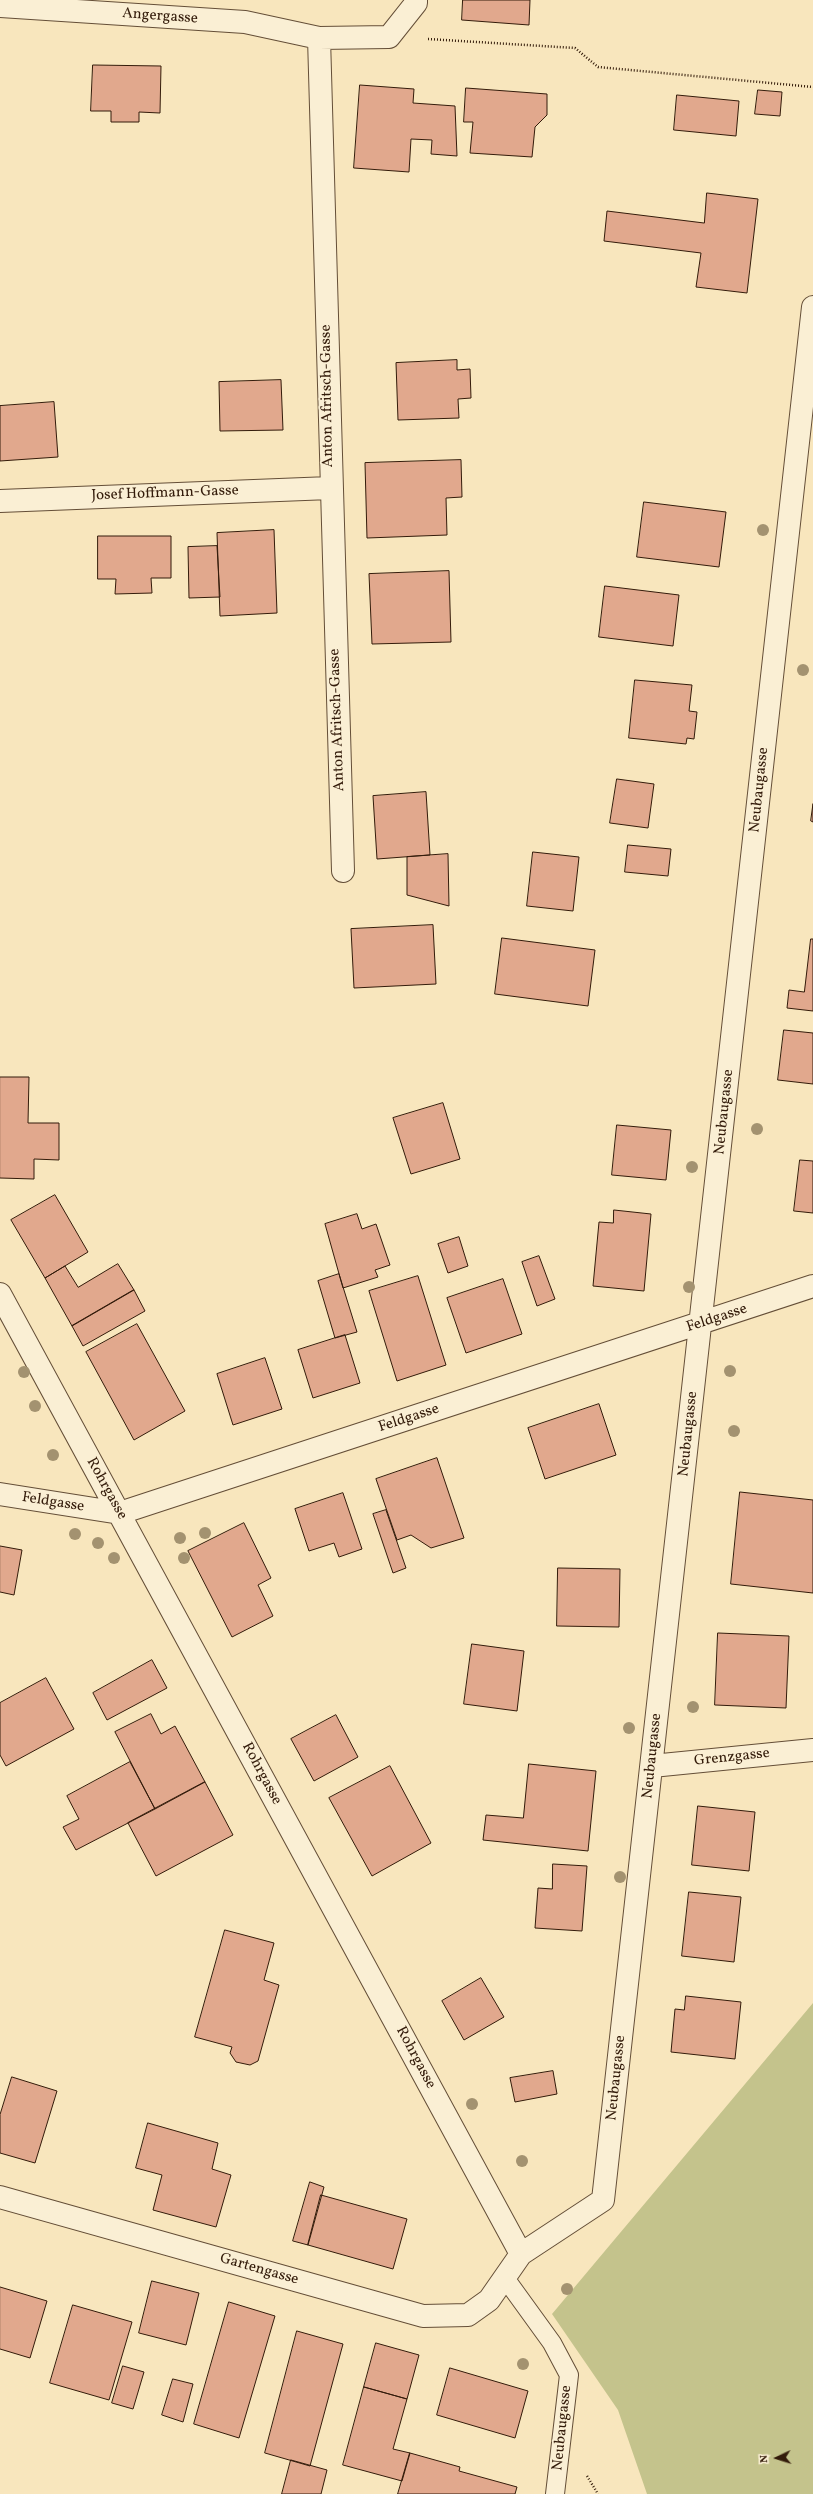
<!DOCTYPE html>
<style>
body{margin:0}
#map{position:relative;width:813px;height:2494px;overflow:hidden;background:#f8e6bd;font-family:Vollkorn,serif}
canvas{display:block}
.north{position:absolute;left:757px;top:2438px;width:40px;height:40px;-webkit-text-stroke:3px #faefd4;paint-order:stroke;rotate:266deg;font-size:11px;font-weight:700;line-height:16px;text-align:center;color:#331b0a}
.north::after{content:'';display:block;margin:auto;width:14px;height:18px;background:#331b0a;clip-path:polygon(50% 0,100% 100%,50% 72%,0 100%)}
</style>
<div id="map">
<canvas width="813" height="2494"></canvas>
<div class="north">N</div>
</div>
<script>
const g = document.querySelector('canvas').getContext('2d');
g.lineJoin = 'round';
function fillPath(path, color) { g.fillStyle = color; g.fill(path, 'evenodd'); }
function trace(path, color, width, dash) { g.strokeStyle = color; g.lineWidth = width; g.lineCap = dash ? 'butt' : 'round'; g.setLineDash(dash || []); g.stroke(path); }
function drawText(font, color, halo, rows, align = 'center') {
  g.font = font + ' Vollkorn,serif'; g.lineWidth = 3.5; g.setLineDash([]); g.textBaseline = 'middle'; g.strokeStyle = halo; g.fillStyle = color; for (const [text, x, y, turn = 0] of rows) {
    g.save(); g.translate(x, y); g.rotate((+turn || 0) * Math.PI / 180); g.textAlign = isNaN(turn) ? turn : align; if (halo) g.strokeText(text, 0, 0); g.fillText(text, 0, 0); g.restore();
  }
}
const green = new Path2D(`
 M813,2003v491h-166l-29,-84 -66,-96z`);
const building = new Path2D(`
 M463,0h67l-1,25 -67,-5z
 M93,65l68,1 -1,47 -21,-1v10h-28v-11h-20z
 M360,85l54,4 -1,14 42,3 2,50 -26,-2 1,-14 -21,-1 -2,33 -55,-4z
 M466,88l81,6v21l-12,12 -3,30 -62,-4 3,-31h-9z
 M758,90l24,2 -2,24 -25,-2z
 M677,95l62,6 -3,35 -62,-6z
 M707,193l51,6 -11,94 -51,-6 5,-34 -97,-12 3,-30 97,12z
 M457,360v10l13,-1 1,29 -13,1 1,19 -61,2 -2,-57z
 M281,380l2,50 -63,1 -1,-49z
 M54,402l4,55 -58,4v-55z
 M461,460l1,37 -16,1 1,37 -80,3 -2,-75z
 M644,502l82,10 -7,55 -82,-10z
 M274,530l3,83 -57,3 -3,-83z
 M98,536h73v42h-20l1,15 -37,1 1,-15h-18z
 M217,546l3,51 -31,1 -1,-51z
 M449,571l2,71 -79,2 -3,-70z
 M605,586l74,9 -6,51 -74,-9z
 M635,680l57,5 -3,26 8,1 -3,27 -7,-1 -1,6 -57,-6z
 M617,779l37,5 -6,44 -38,-5z
 M426,792l4,63 -53,4 -4,-63z
 M813,804v18l-2,-1z
 M628,845l43,4 -3,27 -43,-4z
 M533,852l46,5 -6,54 -46,-5z
 M448,854l1,52 -42,-11v-38z
 M433,925l3,59 -82,4 -3,-59z
 M502,938l93,12 -7,56 -93,-12z
 M811,939h2v72l-26,-3 2,-18 15,2z
 M784,1030l29,3v51l-35,-4z
 M0,1077h29l-1,46h31v37l-25,-1v20l-34,-1z
 M443,1103l17,56 -49,15 -18,-56z
 M617,1125l54,5 -5,50 -54,-5z
 M800,1160l13,1v52l-19,-2z
 M55,1195l33,57 -43,26 -34,-58z
 M614,1210l37,4 -7,77 -51,-5 6,-64 14,1z
 M357,1214l5,15 14,-5 14,41 -15,5 3,7 -35,11 -18,-64z
 M459,1237l9,29 -20,7 -10,-29z
 M539,1256l16,43 -18,7 -15,-44z
 M118,1264l16,26 -62,36 -27,-48 20,-12 13,21z
 M339,1274l18,58 -22,6 -17,-57z
 M418,1276l28,89 -49,16 -28,-90z
 M503,1279l19,55 -56,19 -19,-55z
 M134,1290l11,21 -62,35 -11,-20z
 M137,1324l48,87 -51,29 -48,-88z
 M345,1335l15,48 -47,15 -15,-48z
 M265,1358l17,51 -49,16 -16,-51z
 M599,1404l17,51 -71,24 -17,-51z
 M437,1458l27,80 -33,10 -20,-13 -14,5 -21,-61z
 M740,1492l73,8v93l-82,-9z
 M343,1493l19,56 -23,8 -5,-14 -25,8 -14,-42z
 M386,1510l20,58 -13,5 -20,-59z
 M244,1523l27,55 -13,7 15,31 -41,21 -44,-86z
 M0,1546l22,4 -8,45 -14,-3z
 M558,1568l62,1 -1,58 -62,-1z
 M718,1633l71,3 -3,72 -71,-3z
 M472,1644l52,7 -7,60 -53,-7z
 M152,1660l15,28 -60,32 -14,-27z
 M46,1678l28,51 -68,37 -6,-11v-52z
 M151,1714l10,20 14,-8 30,56 -50,27 -40,-77z
 M336,1715l22,42 -44,24 -23,-42z
 M130,1762l25,47 -79,41 -13,-23 16,-8 -12,-23z
 M529,1764l67,7 -8,80 -105,-11 3,-25 37,3z
 M390,1766l41,77 -59,33 -43,-78z
 M205,1782l28,53 -77,41 -28,-53z
 M698,1806l57,6 -6,59 -57,-6z
 M553,1864l34,2 -5,65 -47,-3 3,-40 14,1z
 M689,1892l52,5 -7,65 -52,-6z
 M225,1930l49,13 -10,37 15,5 -21,76 -8,4 -14,-3 -6,-9 2,-6 -37,-10z
 M481,1978l23,39 -40,23 -22,-39z
 M686,1996l55,6 -6,57 -64,-7 4,-43 9,1z
 M553,2071l4,23 -42,8 -5,-24z
 M12,2077l45,14 -22,72 -35,-10v-38z
 M148,2123l70,20 -6,26 19,6 -15,52 -63,-17 9,-35 -26,-7z
 M310,2182l14,5 -16,58 -15,-4z
 M321,2195l86,24 -14,50 -85,-24z
 M152,2281l47,12 -13,52 -47,-12z
 M0,2287l47,14 -17,57 -30,-9z
 M229,2302l46,14 -36,122 -45,-14z
 M73,2305l59,17 -23,78 -59,-17z
 M297,2331l46,13 -33,122 -45,-13z
 M376,2343l43,12 -12,44 -43,-12z
 M123,2366l21,6 -11,37 -21,-6z
 M450,2368l78,23 -13,47 -78,-23z
 M173,2379l20,5 -10,38 -21,-7z
 M364,2387l43,12 -14,50 17,4 -8,28 -59,-16z
 M410,2453l50,14 -1,4 58,16 -2,7h-117z
 M291,2460l36,10 -6,24h-39z`);
const path = new Path2D(`
 M428,39l147,9 23,19 215,20
 M587,2476l11,18`);
const service = new Path2D(`
 M505,2278l47,65 17,32 -14,119`);
const minor = new Path2D(`
 M0,6l245,16 74,16
 M0,501l330,-13
 M343,871l-24,-833 70,-1 27,-34v-3
 M0,1294l521,960
 M0,1494l120,19 693,-227
 M652,1766l161,-16
 M0,2197l423,119 45,-1 21,-15 32,-46 82,-54 210,-1893`);
const trees = [
 [763,530],
 [803,670],
 [757,1129],
 [692,1167],
 [689,1287],
 [730,1371],
 [24,1372],
 [35,1406],
 [734,1431],
 [53,1455],
 [205,1533],
 [75,1534],
 [180,1538],
 [98,1543],
 [114,1558],
 [184,1558],
 [693,1707],
 [629,1728],
 [620,1877],
 [472,2104],
 [522,2161],
 [567,2289],
 [523,2364]
];
const streetNames = [
 ["Angergasse",160,17,4],
 ["Anton Afritsch-Gasse",328,396,-91],
 ["Josef Hoffmann-Gasse",165,494,-2],
 ["Anton Afritsch-Gasse",338,720,-92],
 ["Neubaugasse",760,790,-84],
 ["Neubaugasse",725,1112,-84],
 ["Feldgasse",717,1319,-18],
 ["Feldgasse",409,1419,-18],
 ["Neubaugasse",689,1434,-84],
 ["Rohrgasse",106,1489,61],
 ["Feldgasse",53,1503,9],
 ["Neubaugasse",653,1756,-84],
 ["Grenzgasse",732,1758,-6],
 ["Rohrgasse",261,1774,62],
 ["Rohrgasse",415,2058,62],
 ["Neubaugasse",617,2078,-84],
 ["Gartengasse",259,2270,16],
 ["Neubaugasse",563,2428,-84]
];
fillPath(green, '#c4c38c');
fillPath(building, '#e1a88d');
trace(building, '#331b0a', 1);
trace(service, '#644e37', 20);
trace(minor, '#644e37', 24);
trace(path, '#331b0a', 2.5, [1, 2]);
trace(service, '#faefd4', 18);
trace(minor, '#faefd4', 22);
g.fillStyle = '#a39270';
for (const [x, y] of trees) { g.beginPath(); g.arc(x, y, 6, 0, 2 * Math.PI); g.fill(); }
drawText('15px', '#331b0a', '#faefd4', streetNames);
</script>
